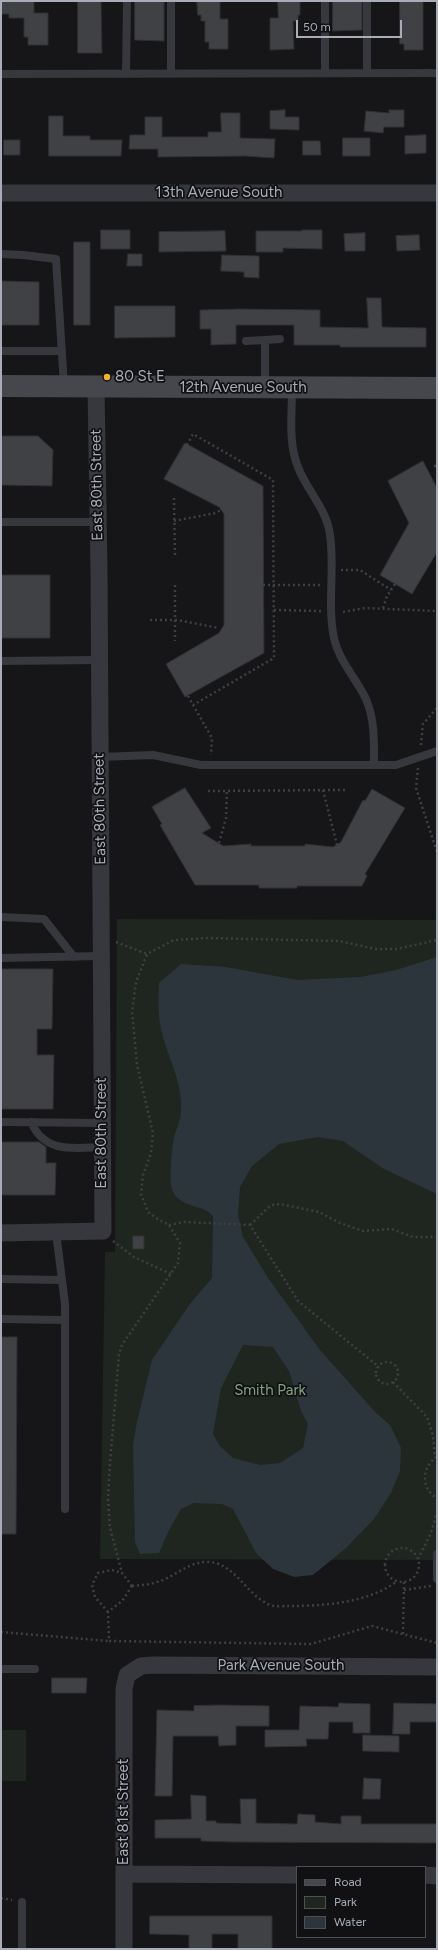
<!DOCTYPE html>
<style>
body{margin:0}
#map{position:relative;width:438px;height:1950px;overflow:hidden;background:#161618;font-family:Figtree,sans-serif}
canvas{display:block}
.frame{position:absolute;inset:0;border:2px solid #a8adb8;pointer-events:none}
.legend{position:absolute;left:296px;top:1866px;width:130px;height:72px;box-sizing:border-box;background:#111113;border:1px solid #4d4f55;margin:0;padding:5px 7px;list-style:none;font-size:12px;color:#a8adb8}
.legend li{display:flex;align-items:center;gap:8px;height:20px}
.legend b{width:20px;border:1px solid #4d4f55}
.scale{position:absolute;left:296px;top:20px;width:106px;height:18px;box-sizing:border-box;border:2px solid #a8adb8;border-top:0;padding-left:5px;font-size:12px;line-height:14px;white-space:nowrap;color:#a8adb8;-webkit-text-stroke:3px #111113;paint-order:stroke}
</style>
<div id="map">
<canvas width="438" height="1950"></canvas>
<div class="frame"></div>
<ul class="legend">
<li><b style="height:5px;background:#45474d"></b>Road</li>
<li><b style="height:11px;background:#1e261f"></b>Park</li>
<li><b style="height:11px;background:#2c353c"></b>Water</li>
</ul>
<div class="scale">50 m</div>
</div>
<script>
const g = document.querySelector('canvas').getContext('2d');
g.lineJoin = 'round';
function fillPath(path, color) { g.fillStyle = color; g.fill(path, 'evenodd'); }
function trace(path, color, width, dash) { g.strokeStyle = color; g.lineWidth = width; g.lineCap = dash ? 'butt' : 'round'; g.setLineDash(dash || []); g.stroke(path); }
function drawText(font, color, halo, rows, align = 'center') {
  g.font = font + ' Figtree,sans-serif'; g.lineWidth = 3.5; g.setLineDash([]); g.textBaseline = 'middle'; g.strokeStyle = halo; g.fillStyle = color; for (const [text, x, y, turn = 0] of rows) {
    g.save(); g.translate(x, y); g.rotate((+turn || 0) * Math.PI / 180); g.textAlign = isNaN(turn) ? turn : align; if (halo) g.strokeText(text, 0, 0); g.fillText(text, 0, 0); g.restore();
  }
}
const green = new Path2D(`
 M117,919l320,1v640l-337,-1 5,-307h10z
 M2,1730h24v51h-24z`);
const water = new Path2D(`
 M437,957v237l-53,-25 -41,-28 -25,-4 -39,7 -27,22 -12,21 -2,28 5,22 25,41 52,72 55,62 15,13 11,23 -1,23 -9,22 -17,26 -28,29 -33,27 -19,2 -21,-8 -17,-16 -23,-44 -11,-5 -28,-1 -13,6 -12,21 -10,23 -19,1 -5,-12 -2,-98 4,-22 15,-62 37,-55 23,-27 1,-62c-10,-12 -30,-7 -40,-24 -5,-10 -1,-43 1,-55 2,-8 7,-17 7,-26 2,-29 -14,-55 -20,-82 -3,-15 -3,-30 -2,-46l22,-19 45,3 71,13 63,-3 36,-7zM243,1345l30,2 16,24 12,40 7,13 -5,24 -23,15 -20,2 -27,-7 -13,-12 -7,-12 8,-46z`);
const building = new Path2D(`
 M1,1h33v12h14v32h-20v-8h-4v-19h-15v-4h-8z
 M78,1h23l1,52h-24z
 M135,1h29v40l-29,-1z
 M197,1h23v18h8v30h-19v-7h-4v-21h-4v-6h-3z
 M278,1h22v14h-2v6h-5l1,28 -24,1v-32h8z
 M333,1h29v29l-29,1z
 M400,1h23v49h-19v-6h-4z
 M285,110v7h14v13l-29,-1v-18z
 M389,110h15v17h-20l-1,6 -19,-2 2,-20 23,2z
 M221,113h19v25l35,1 -1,19 -29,-2 -87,1v-8h-29l1,-14h15v-18h17v20h46v-5h13z
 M49,116h14v20h27v4h32l-1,16h-72z
 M426,135v18l-21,1v-18z
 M343,138h27v18h-27z
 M4,140h16v15h-16z
 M303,141h17l1,14h-18z
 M101,230h29v19h-29z
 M302,230h20v19l-39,-1v4h-27v-21h46z
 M225,231l1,20 -67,1v-20z
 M365,233v18h-20l-1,-17z
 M419,235l1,15 -23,1 -1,-15z
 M74,242h16v83h-16z
 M128,254h14v12h-15z
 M222,255l37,1v22l-15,-1v-5l-23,-1z
 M1,281l38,1v43h-38z
 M367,298h14l1,29 44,1v19h-86v-2h-46v-20h-58v19l-25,1v-16h-11v-19l39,-1 81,1v17l48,1z
 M115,306h60v31l-60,1z
 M1,436h37l15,14 -1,36 -51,-1z
 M185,443l78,43 1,167 -79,44 -19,-33 53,-31 5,-8v-111l-5,-7 -55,-28z
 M423,461l14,27v64l-25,42 -32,-19 29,-52 -21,-42z
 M1,575h49v63h-49z
 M185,788l26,40 -9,5 21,13 28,-2v2h54v-2l28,3 8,-5 22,-42 2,1 7,-12 33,19 -40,66 2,2 -5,10h-65v2h-38v-3h-64l-35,-60 2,-1 -10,-17z
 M1,969h52l-1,60h-15v26h17l-1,54h-52z
 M1,1142h38l7,5v16h10l-1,32h-54z
 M133,1236h11v13h-11z
 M1,1337h16l-1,197h-15z
 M52,1678h35l-1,15h-34z
 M339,1703l31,1v29h-17v-11h-24l-1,17h-22l1,7 -42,1v-17h34l1,-24 38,1z
 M394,1703l43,1v18h-27v12h-17z
 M220,1705l49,1v20h-33v19l-17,1 -1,-10h-45l-1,60h-17l2,-86 37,1v-5z
 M363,1735l36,1v16l-36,-1z
 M364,1778l17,1 -1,20h-17z
 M191,1795l15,1v25h10v2l25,1 -1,-25h16v24l41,1 1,-10 17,1v7l26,2v-8h20v8h76v19l-204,-1 -32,-1v-3h-46v-18l36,-1z
 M150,1916h122v33h-34v-15h-26v15h-23v-14l-39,-1z`);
const path = new Path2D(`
 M187,445l6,-11 80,46 1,178 -81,47
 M434,466h3
 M174,498l1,58
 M174,521l41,-8 6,-3
 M341,570h19l31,20
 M175,585v56
 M263,585h58
 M383,608l4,-12 8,-12
 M274,610l47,1
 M343,612l22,-4 72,3
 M150,620h27l42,8
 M188,696l24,42 -1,17
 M421,745l2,-21 14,-16
 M418,768l-2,20 21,64
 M323,790l14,55
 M208,791l137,-1
 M219,843l7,-25 1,-27
 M116,942l31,12
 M169,1225l15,-3 66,3 48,76 81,66
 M250,1225l21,-20 9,-1 39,8 21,11 23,8 29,-2 21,8h24
 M113,1241l21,16 37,17
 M376 1373a11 11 0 1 1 22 0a11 11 0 1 1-22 0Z
 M393,1382l34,35 6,19 2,22
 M437,1457c-16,9 -16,33 0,41
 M385 1565a17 17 0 1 1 34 0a17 17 0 1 1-34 0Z
 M418,1559l13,-26 6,-21
 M132,1586l-10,-13 -12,-45 -2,-28 2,-37 9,-109 3,-9 56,-82 2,-20 -11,-18 -10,-5 -11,-8 -7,-18 2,-19 8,-22 2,-20 -16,-68 -5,-53 4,-30 11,-28 27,-14 33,-2 132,3 37,8h21l40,-9
 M132,1586l-10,15 -14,11 1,29 202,3 61,-18 65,17
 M132,1586c13,-1 23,-2 35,-8 13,-6 24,-16 39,-16 28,-1 40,33 64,43 5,2 13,1 18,1 36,0 79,-3 108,-24
 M404,1590l27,-4
 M108,1612l-13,-15 -3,-12 6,-12 14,-3 10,3
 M1,1632l108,9
 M403,1634l1,-52
 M1,1898l11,2`);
const lane = new Path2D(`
 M325,1v72
 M367,1v72
 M1,74l436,-1
 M126,74l1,-73
 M171,74v-73
 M1,254l22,1 33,4 8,127
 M246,341l19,-1
 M1,351h61
 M265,387v-47l15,-1
 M292,389c0,25 -4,54 6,78 9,24 29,42 32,68 5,34 -3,69 4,103 5,23 22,40 32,61 9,21 8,43 8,66
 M1,522h97
 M1,661l98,-1
 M99,757l54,-2 48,10h195l41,-14
 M1,917l43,2 30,38
 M1,958l100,-2
 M1,1122l101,1
 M31,1122c14,32 43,26 71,25
 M56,1232l9,72v205
 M1,1279l61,1
 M1,1319l64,1
 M437,1554v25
 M1,1669h34
 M22,1902v47`);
const street = new Path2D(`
 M1,193h436
 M1,1233l102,-2 -4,-660 -3,-184
 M124,1874l173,1
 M425,1875l12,1
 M124,1949v-260l3,-14 14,-9 12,-1 284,2`);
const secondary = new Path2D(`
 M1,386l436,2`);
const markers = [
 [107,377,4,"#f2b134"]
];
const streetNames = [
 ["13th Avenue South",219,193],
 ["12th Avenue South",243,388],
 ["East 80th Street",97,485,-91],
 ["East 80th Street",100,809,-91],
 ["East 80th Street",102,1133,-90],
 ["Park Avenue South",281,1666],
 ["East 81st Street",124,1812,-90]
];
const poiNames = [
 ["80 St E",115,377]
];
const parkNames = [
 ["Smith Park",270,1391]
];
fillPath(green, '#1e261f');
fillPath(water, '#2c353c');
fillPath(building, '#404145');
trace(building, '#303034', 1);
trace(path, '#3d3f44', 2.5, [2, 3]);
trace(lane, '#37383d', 8);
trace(street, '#37383d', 17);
trace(secondary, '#45474d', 22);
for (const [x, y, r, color] of markers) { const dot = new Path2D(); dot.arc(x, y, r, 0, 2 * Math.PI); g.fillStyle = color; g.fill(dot); trace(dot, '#111113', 1.5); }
drawText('15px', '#a8adb8', '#111113', streetNames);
drawText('15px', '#a8adb8', '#111113', poiNames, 'left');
drawText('15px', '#7fa381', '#111113', parkNames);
</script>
